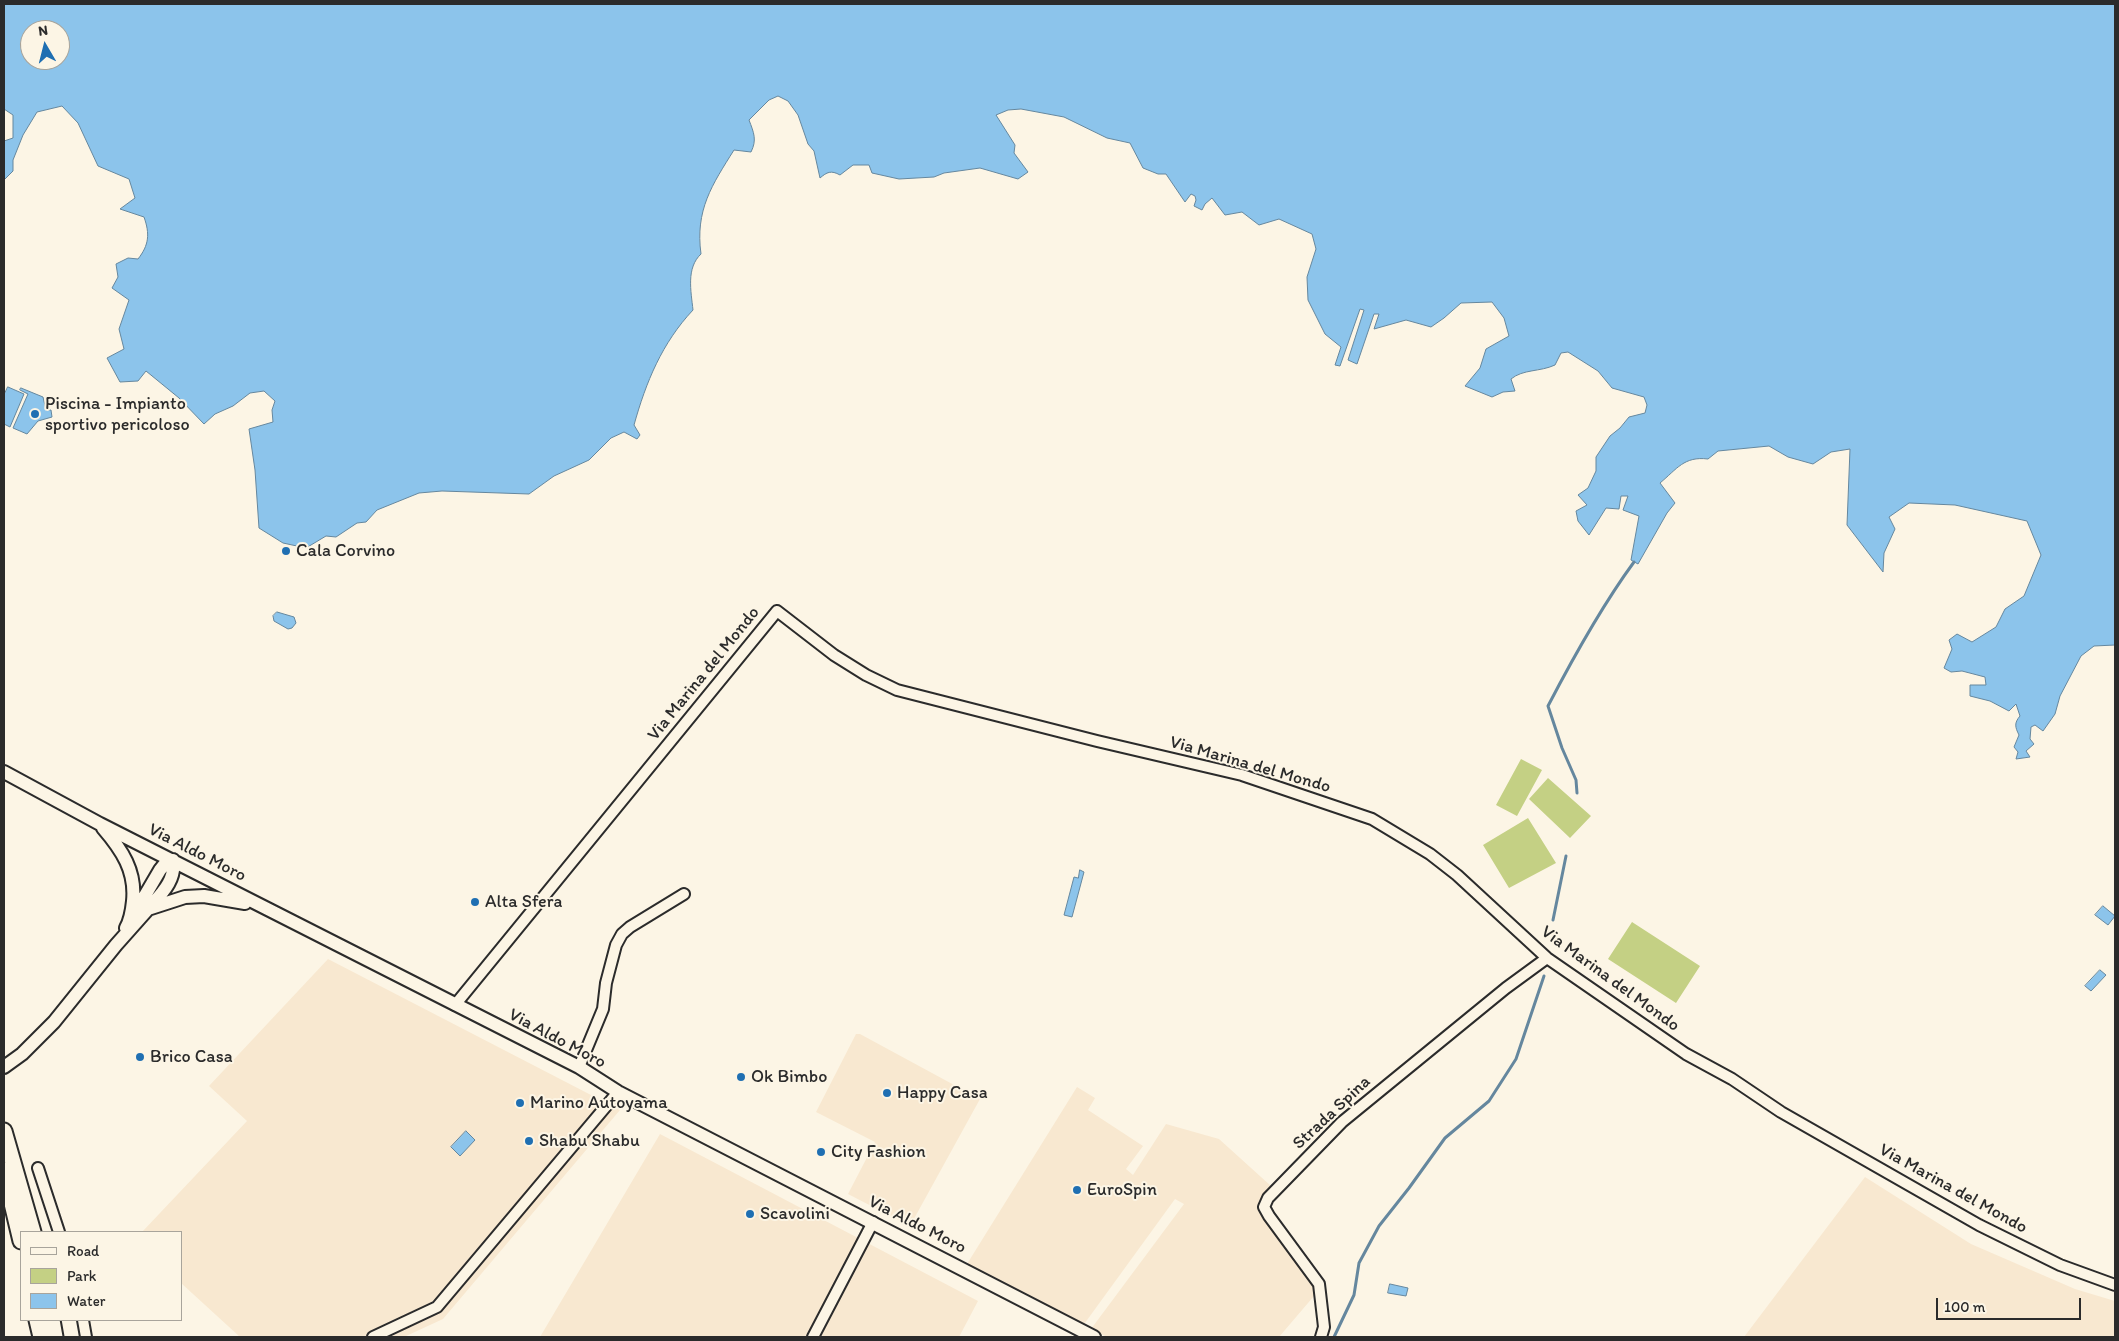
<!DOCTYPE html>
<style>
body{margin:0}
#map{position:relative;width:2119px;height:1341px;overflow:hidden;background:#fcf5e5;font-family:Itim,sans-serif}
canvas{display:block}
.frame{position:absolute;inset:0;border:5px solid #2b2b2b;pointer-events:none}
.legend{position:absolute;left:20px;top:1231px;width:162px;height:90px;box-sizing:border-box;background:#fcf5e5;border:1px solid #a8a49b;margin:0;padding:6px 9px;list-style:none;font-size:15px;color:#2b2b2b}
.legend li{display:flex;align-items:center;gap:10px;height:25px}
.legend b{width:25px;border:1px solid #a8a49b}
.north{position:absolute;left:20px;top:20px;width:50px;height:50px;box-sizing:border-box;background:#fcf5e5;border:1px solid #a8a49b;border-radius:50%;rotate:352deg;font-size:14px;font-weight:700;line-height:20px;text-align:center;color:#2b2b2b}
.north::after{content:'';display:block;margin:auto;width:18px;height:22px;background:#1f6fb2;clip-path:polygon(50% 0,100% 100%,50% 72%,0 100%)}
.scale{position:absolute;left:1936px;top:1298px;width:145px;height:22px;box-sizing:border-box;border:2px solid #2b2b2b;border-top:0;padding-left:6px;font-size:15px;line-height:18px;white-space:nowrap;color:#2b2b2b;-webkit-text-stroke:4px #fcf5e5;paint-order:stroke}
</style>
<div id="map">
<canvas width="2119" height="1341"></canvas>
<div class="frame"></div>
<ul class="legend">
<li><b style="height:6px;background:#fcf5e5"></b>Road</li>
<li><b style="height:14px;background:#c4d084"></b>Park</li>
<li><b style="height:14px;background:#8cc4eb"></b>Water</li>
</ul>
<div class="north">N</div>
<div class="scale">100 m</div>
</div>
<script>
const g = document.querySelector('canvas').getContext('2d');
g.lineJoin = 'round';
function fillPath(path, color) { g.fillStyle = color; g.fill(path, 'evenodd'); }
function trace(path, color, width, dash) { g.strokeStyle = color; g.lineWidth = width; g.lineCap = dash ? 'butt' : 'round'; g.setLineDash(dash || []); g.stroke(path); }
function drawText(font, color, halo, rows, align = 'center') {
  g.font = font + ' Itim,sans-serif'; g.lineWidth = 4; g.setLineDash([]); g.textBaseline = 'middle'; g.strokeStyle = halo; g.fillStyle = color; for (const [text, x, y, turn = 0] of rows) {
    g.save(); g.translate(x, y); g.rotate((+turn || 0) * Math.PI / 180); g.textAlign = isNaN(turn) ? turn : align; if (halo) g.strokeText(text, 0, 0); g.fillText(text, 0, 0); g.restore();
  }
}
const built = new Path2D(`
 M328,959l292,151 -177,209 -39,18h-164l-59,-54v-51h-39l105,-111 -38,-35z
 M856,1034h4l120,65 -70,127 -62,-32 27,-52 -59,-30z
 M1077,1087l18,11 -7,12 55,36 -17,23 7,6 33,-51 53,15 52,47 -14,22 57,80v8l-35,41h-172l-16,-8 93,-125 -9,-5 -93,128 -115,-63z
 M660,1134l318,167 -19,36h-419z
 M1865,1177l106,67 104,45 40,12v36h-371z`);
const green = new Path2D(`
 M1521,759l21,11 -25,46 -21,-11z
 M1548,778l43,38 -21,22 -41,-39z
 M1528,818l28,45 -47,25 -26,-43z
 M1632,922l68,44 -24,37 -68,-44z`);
const water = new Path2D(`
 M4,4h2111v641l-21,1 -13,10 -21,40 -5,18 -12,17 -8,-6 -4,2 -1,12 4,5 -8,7 4,6 -14,2 2,-7 -4,-5 5,-12c-4,-8 -5,-12 1,-19l-4,-12 -7,7 -19,-10 -20,-5v-11h16l-1,-8 -23,-6 -11,1 -7,-4 8,-19 -3,-9 8,-6 15,8 24,-15 9,-18 19,-13 17,-41 -14,-34 -72,-16 -46,-2 -20,14 6,12 -11,24 -1,19 -36,-47 3,-76 -19,3 -18,12 -25,-7 -19,-11 -51,5 -10,8c-24,-3 -31,10 -48,24l15,20 -8,10 -29,51 -7,-4 8,-44 -16,-6 5,-14h-7l-2,13 -13,-1 -17,27 -11,-14 -2,-10 11,-6 -9,-10 10,-7 8,-17v-14l14,-21 10,-8 9,-11 16,-4 2,-8 -3,-8 -32,-9 -14,-17 -30,-19 -7,1 -6,12c-15,7 -32,4 -44,14l4,12 -12,1 -11,5 -27,-11 15,-18 6,-19 23,-13 -5,-18 -12,-16 -31,1 -17,15 -13,9 -25,-7 -32,9 5,-15h-5l-17,50 -9,-4 16,-50 -4,-1 -20,57 -5,-1 6,-18 -16,-13 -17,-34 -1,-23 9,-28 -4,-15 -33,-15 -20,6 -17,-13 -17,3 -13,-17 -7,6 -3,6 -8,-4 2,-6 -1,-4 -4,-2 -6,8 -19,-28h-8l-15,-6 -13,-25 -23,-5 -43,-21 -43,-8 -13,1 -12,5 19,30 -1,8 14,19 -10,7 -38,-11 -36,5 -10,4 -35,2 -27,-6 -3,-8h-16l-13,10c-9,-5 -13,-3 -20,3l-6,-27 -6,-7 -10,-29 -10,-14 -10,-5 -9,4 -20,20c5,13 8,20 2,32l-17,-2c-22,35 -39,60 -33,104 -15,14 -10,37 -8,56 -31,33 -47,72 -59,115l6,10 -3,4 -13,-7 -13,6 -22,22 -35,16 -25,18 -87,-3 -23,2 -42,17 -11,12 -9,1 -21,14 -10,-1 -20,12 -23,-5 -24,-15 -4,-58 -6,-41 24,-7 -1,-12 3,-9 -11,-10 -14,2 -17,13 -18,8 -11,10 -25,-26 -33,-27 -8,10 -18,1 -13,-24 17,-9 -5,-20 10,-29 -17,-12 6,-11 -2,-13 12,-6 10,1c11,-14 12,-25 6,-42l-24,-8 15,-11 -6,-19 -31,-13 -20,-43 -16,-17 -25,6 -14,23 -10,25v11l-9,9v-39l9,-3v-23l-9,-6zM30,30h30v30h-30z
 M8,387l16,7 -14,33 -6,-3v-29z
 M21,388l22,9 3,13h5l1,7 -14,4 -11,13 -14,-6 15,-34 -8,-4z
 M277,612l17,5 2,6 -4,5 -4,1 -14,-8 -1,-5z
 M1080,870l4,2 -12,45 -8,-2 10,-38 4,1z
 M2103,906l12,10 -7,9 -13,-10z
 M2100,970l6,5 -15,16 -6,-5z
 M466,1131l9,9 -15,16 -9,-9z
 M1390,1284l18,4 -2,8 -18,-3z`);
const stream = new Path2D(`
 M1577,793l-1,-13 -14,-32 -14,-42c26,-50 53,-99 86,-144
 M1553,920l13,-64
 M1334,1337l20,-42 5,-32 20,-37 30,-38 36,-50 44,-37 27,-42 28,-83`);
const minor = new Path2D(`
 M455,1005l322,-394 57,44 32,20 31,15 200,51 145,34 130,44 58,35 27,21 90,83 139,96 46,25 49,33 198,113 81,40 55,20
 M579,1067l24,-58 3,-26 10,-38 6,-11 8,-7 54,-33
 M38,1168l21,64
 M83,1320l3,17
 M373,1337l64,-30 181,-215
 M813,1337l60,-115
 M1321,1337l3,-10 -5,-43 -50,-68 -5,-9 4,-9 74,-76 164,-134 41,-30`);
const major = new Path2D(`
 M4,772l96,52 479,243 39,25 476,245
 M103,828c19,22 33,43 30,73 -1,10 -2,18 -7,27
 M133,916l27,-46 4,-5 9,-5c3,21 -12,34 -25,49
 M4,1067l18,-13 32,-32 62,-77 32,-36 37,-12 19,-1 41,7`);
const highway = new Path2D(`
 M4,1131l29,101
 M4,1170l17,71
 M37,1320l4,17
 M52,1320l3,17`);
const markers = [
 [35,414,5,"#1f6fb2"],
 [286,551,5,"#1f6fb2"],
 [475,902,5,"#1f6fb2"],
 [140,1057,5,"#1f6fb2"],
 [741,1077,5,"#1f6fb2"],
 [887,1093,5,"#1f6fb2"],
 [520,1103,5,"#1f6fb2"],
 [529,1141,5,"#1f6fb2"],
 [821,1152,5,"#1f6fb2"],
 [1077,1190,5,"#1f6fb2"],
 [750,1214,5,"#1f6fb2"]
];
const poiNames = [
 ["Piscina - Impianto",45,404],
 ["sportivo pericoloso",45,425],
 ["Cala Corvino",296,551],
 ["Alta Sfera",485,902],
 ["Brico Casa",150,1057],
 ["Ok Bimbo",751,1077],
 ["Happy Casa",897,1093],
 ["Marino Autoyama",530,1103],
 ["Shabu Shabu",539,1141],
 ["City Fashion",831,1152],
 ["EuroSpin",1087,1190],
 ["Scavolini",760,1214]
];
const streetNames = [
 ["Via Marina del Mondo",704,674,-51],
 ["Via Marina del Mondo",1250,765,16],
 ["Via Aldo Moro",197,853,27],
 ["Via Marina del Mondo",1610,979,36],
 ["Via Aldo Moro",557,1039,28],
 ["Strada Spina",1332,1113,-43],
 ["Via Marina del Mondo",1953,1189,29],
 ["Via Aldo Moro",917,1225,27]
];
fillPath(built, '#f8e8d0');
fillPath(green, '#c4d084');
fillPath(water, '#8cc4eb');
trace(water, '#65879e', 1);
trace(stream, '#65879e', 3);
trace(minor, '#2b2b2b', 14);
trace(major, '#2b2b2b', 16);
trace(highway, '#2b2b2b', 19);
trace(minor, '#fcf5e5', 10);
trace(major, '#fcf5e5', 12);
trace(highway, '#fcf5e5', 15);
for (const [x, y, r, color] of markers) { const dot = new Path2D(); dot.arc(x, y, r, 0, 2 * Math.PI); g.fillStyle = color; g.fill(dot); trace(dot, '#fcf5e5', 2); }
drawText('18px', '#2b2b2b', '#fcf5e5', poiNames, 'left');
drawText('18px', '#2b2b2b', '#fcf5e5', streetNames);
</script>
